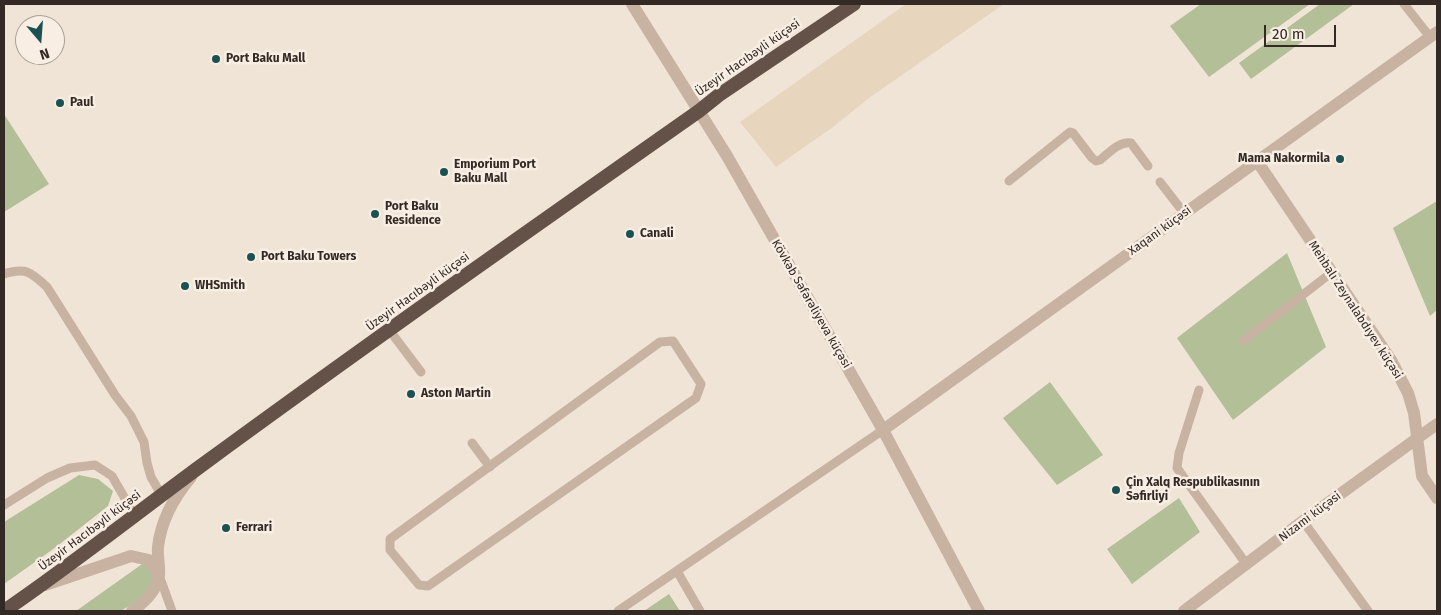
<!DOCTYPE html>
<meta charset="utf-8">
<style>
body{margin:0}
#map{position:relative;width:1441px;height:615px;overflow:hidden;background:#f0e4d7;font-family:"Fira Sans",sans-serif}
canvas{display:block}
.frame{position:absolute;inset:0;border:5px solid #332925;pointer-events:none}
.north{position:absolute;left:15px;top:15px;width:50px;height:50px;box-sizing:border-box;background:#f8eee3;border:1px solid #a99f97;border-radius:50%;rotate:162deg;font-size:14px;font-weight:700;line-height:20px;text-align:center;color:#332925}
.north::after{content:'';display:block;margin:auto;width:18px;height:22px;background:#1c5154;clip-path:polygon(50% 0,100% 100%,50% 72%,0 100%)}
.scale{position:absolute;left:1264px;top:25px;width:72px;height:22px;box-sizing:border-box;border:2px solid #332925;border-top:0;padding-left:6px;font-size:15px;line-height:18px;white-space:nowrap;color:#332925;-webkit-text-stroke:4px #f8eee3;paint-order:stroke}
</style>
<div id="map">
<canvas width="1441" height="615"></canvas>
<div class="frame"></div>
<div class="north">N</div>
<div class="scale">20 m</div>
</div>
<script>
const g = document.querySelector('canvas').getContext('2d');
g.lineJoin = 'round';
function fillPath(path, color) { g.fillStyle = color; g.fill(path, 'evenodd'); }
function trace(path, color, width, dash) { g.strokeStyle = color; g.lineWidth = width; g.lineCap = dash ? 'butt' : 'round'; g.setLineDash(dash || []); g.stroke(path); }
function drawText(font, color, halo, rows, align = 'center') {
  g.font = font + ' "Fira Sans",sans-serif'; g.lineWidth = 5; g.setLineDash([]); g.textBaseline = 'middle'; g.strokeStyle = halo; g.fillStyle = color; for (const [text, x, y, turn = 0] of rows) {
    g.save(); g.translate(x, y); g.rotate((+turn || 0) * Math.PI / 180); g.textAlign = isNaN(turn) ? turn : align; if (halo) g.strokeText(text, 0, 0); g.fillText(text, 0, 0); g.restore();
  }
}
const green = new Path2D(`
 M1201,4h109l-101,73 -39,-51z
 M1320,4h34l-103,75 -12,-16z
 M4,114l45,70 -45,28z
 M1437,201v109l-7,6 -37,-88z
 M1287,253l39,94 -93,73 -56,-82z
 M1050,382l53,73 -46,30 -54,-67z
 M79,475l19,4 15,12 -5,15 -52,41 -52,37v-62z
 M1179,498l21,34 -68,52 -25,-35z
 M145,562l9,14 -8,19 -25,16h-45z
 M669,594l11,17h-36z`);
const plaza = new Path2D(`
 M906,4h98l-135,94 -36,29 -57,40 -36,-45z`);
const service = new Path2D(`
 M1404,4l26,33
 M1009,181l61,-49 3,1 19,25 4,3 4,-1c9,-7 19,-19 31,-17l17,23
 M1160,182l24,31
 M4,274c22,-7 27,-2 43,13l68,108 16,21 13,26 3,21 4,14 11,19
 M390,331l31,41
 M673,341l28,43 -5,14 -268,188 -9,-1 -29,-35v-11l270,-197z
 M1243,341l88,-68
 M1199,390l-20,63 -2,15 70,97
 M472,443l18,24
 M4,505l43,-27 23,-10 25,-3 17,11 23,40
 M1303,521l65,90
 M677,571l23,40
 M159,575l13,36
 M618,611l265,-181`);
const minor = new Path2D(`
 M1257,161l134,199 17,33 6,20 8,63 15,22
 M883,430l554,-398
 M45,585l86,-29 18,4 10,15
 M132,611c13,-9 25,-20 27,-36 1,-9 -2,-19 -1,-28 3,-26 16,-50 33,-70
 M1184,611l119,-90 134,-97`);
const tertiary = new Path2D(`
 M632,4l95,152 156,274 96,181`);
const trunk = new Path2D(`
 M4,611c66,-45 129,-95 194,-143 165,-121 333,-239 501,-357l20,-16 135,-91`);
const markers = [
 [216,59,5,"#1c5154"],
 [60,103,5,"#1c5154"],
 [1340,159,5,"#1c5154"],
 [444,172,5,"#1c5154"],
 [375,214,5,"#1c5154"],
 [630,234,5,"#1c5154"],
 [251,257,5,"#1c5154"],
 [185,286,5,"#1c5154"],
 [411,394,5,"#1c5154"],
 [1116,490,5,"#1c5154"],
 [226,528,5,"#1c5154"]
];
const streetNames = [
 ["Üzeyir Hacıbəyli küçəsi",748,58,-35],
 ["Xaqani küçəsi",1160,231,-36],
 ["Üzeyir Hacıbəyli küçəsi",418,292,-36],
 ["Kövkəb Səfərəliyeva küçəsi",811,304,60],
 ["Mehbalı Zeynalabdıyev küçəsi",1355,310,57],
 ["Nizami küçəsi",1310,517,-37],
 ["Üzeyir Hacıbəyli küçəsi",90,531,-37]
];
const poiNames = [
 ["Port Baku Mall",226,59],
 ["Paul",70,103],
 ["Mama Nakormila",1330,159,"right"],
 ["Emporium Port",454,165],
 ["Baku Mall",454,179],
 ["Port Baku",385,207],
 ["Residence",385,221],
 ["Canali",640,234],
 ["Port Baku Towers",261,257],
 ["WHSmith",195,286],
 ["Aston Martin",421,394],
 ["Çin Xalq Respublikasının",1126,483],
 ["Səfirliyi",1126,497],
 ["Ferrari",236,528]
];
fillPath(green, '#b2bf97');
fillPath(plaza, '#e8d5be');
trace(service, '#c8b3a3', 9);
trace(minor, '#c8b3a3', 12);
trace(tertiary, '#c8b3a3', 12);
trace(trunk, '#645249', 14);
for (const [x, y, r, color] of markers) { const dot = new Path2D(); dot.arc(x, y, r, 0, 2 * Math.PI); g.fillStyle = color; g.fill(dot); trace(dot, '#f8eee3', 2); }
drawText('12px', '#332925', '#f8eee3', streetNames);
drawText('bold 12px', '#332925', '#f8eee3', poiNames, 'left');
</script>
